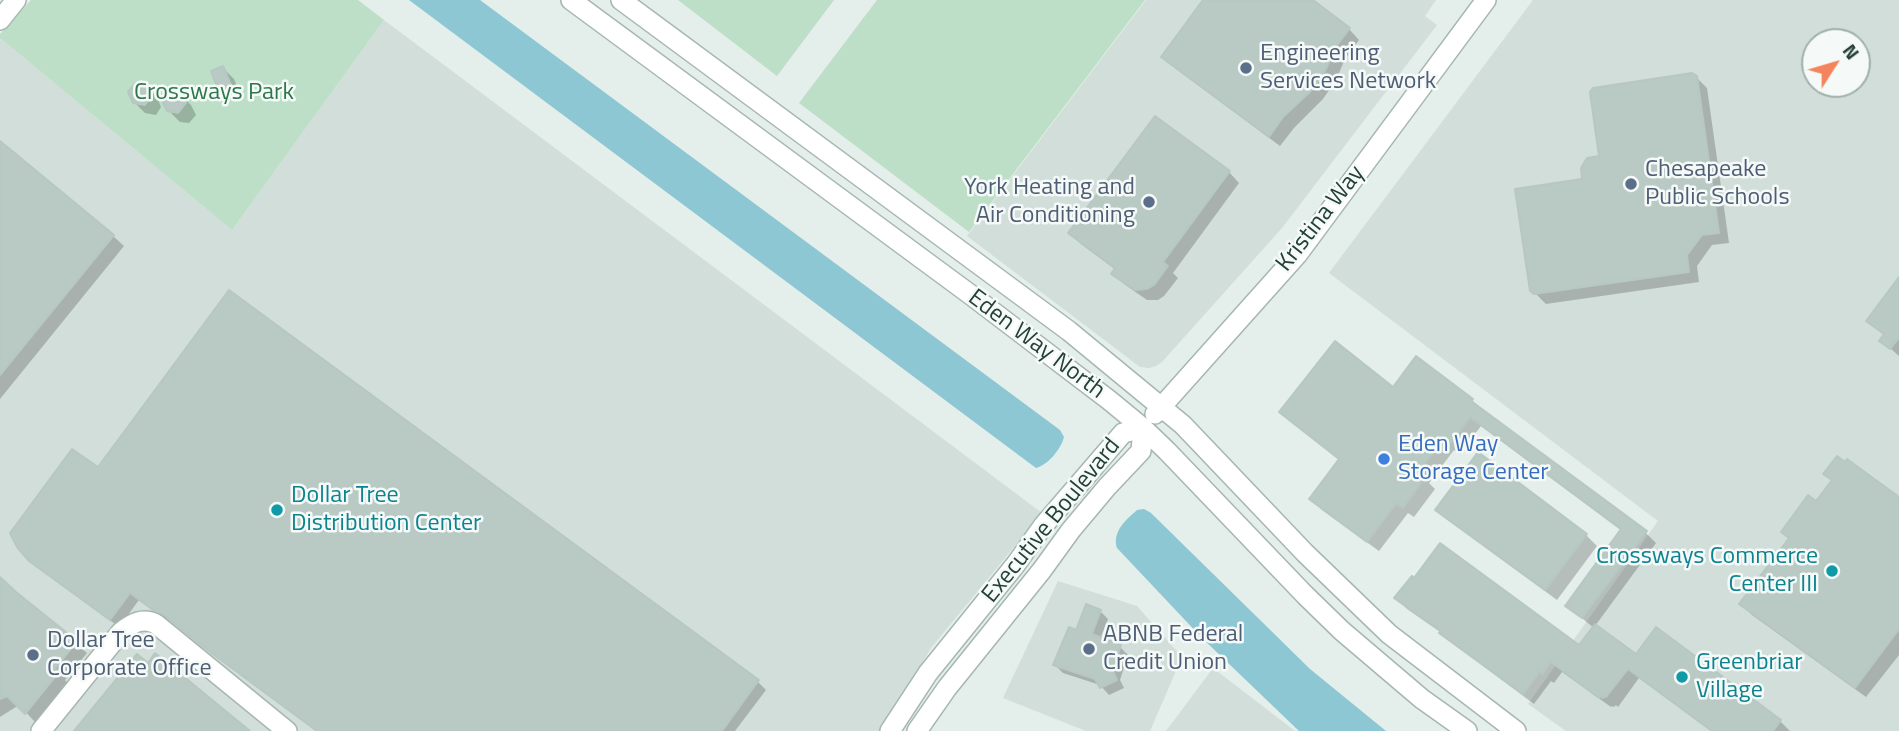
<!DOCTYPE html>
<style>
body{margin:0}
#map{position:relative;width:1899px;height:731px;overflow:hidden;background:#e4eeea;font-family:"Titillium Web",sans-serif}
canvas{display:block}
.north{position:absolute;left:1801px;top:28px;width:70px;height:70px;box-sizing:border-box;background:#f5faf8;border:2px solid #a1b0ac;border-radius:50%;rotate:53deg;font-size:19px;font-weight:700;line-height:28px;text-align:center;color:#234039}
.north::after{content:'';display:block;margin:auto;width:24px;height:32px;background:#f4845d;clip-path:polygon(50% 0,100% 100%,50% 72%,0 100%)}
</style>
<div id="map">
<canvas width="1899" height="731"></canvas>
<div class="north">N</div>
</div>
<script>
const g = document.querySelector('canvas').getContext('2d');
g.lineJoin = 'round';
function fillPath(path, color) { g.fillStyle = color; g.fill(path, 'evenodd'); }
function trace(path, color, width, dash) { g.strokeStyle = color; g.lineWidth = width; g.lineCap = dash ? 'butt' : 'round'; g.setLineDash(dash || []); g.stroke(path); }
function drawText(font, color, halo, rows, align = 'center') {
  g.font = font + ' "Titillium Web",sans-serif'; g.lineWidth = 5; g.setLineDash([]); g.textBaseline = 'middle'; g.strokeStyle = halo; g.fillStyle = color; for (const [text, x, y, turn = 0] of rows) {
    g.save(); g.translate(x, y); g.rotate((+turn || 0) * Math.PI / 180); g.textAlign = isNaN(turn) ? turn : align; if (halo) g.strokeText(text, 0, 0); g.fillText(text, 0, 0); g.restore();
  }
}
const built = new Path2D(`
 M1146,0h290l-11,16 12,9 -155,203 -120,134 -6,4 -7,2 -9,-1 -173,-131z
 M1533,0h366v731h-333l-38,-27 130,-183 -329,-248zM1815,42h42v42h-42z
 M384,20l658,493 -111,135 -49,83h-882v-693l232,192z
 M1058,581l79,25 45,51 -32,74h-64l-83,-33z
 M1213,668l82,63h-129z`);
const green = new Path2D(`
 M31,0h327l26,20 -152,210 -232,-192v-4z
 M678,0h156l-57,76z
 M877,0h268l-176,232 -170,-129z`);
const water = new Path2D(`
 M409,0h71l580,430 4,7c-3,12 -16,28 -28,31z
 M1144,509l7,4 159,156 76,62h-87l-97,-93 -85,-90c-5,-17 9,-28 20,-38z`);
const shadow = new Path2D(`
 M1205,0h105l39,29 10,11 -14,19 -9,21 -13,19 -29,29 -14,18 -106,-79 -11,-10z
 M223,68l11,11 7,17 -11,4 -10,-11z
 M1696,77l11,11 22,155 -17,2 -15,21 2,16 -153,22 -14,-14 52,-109 17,-23z
 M146,86l11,11 4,10 -5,8 -11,-2 -11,-11z
 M180,94l11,11 5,10 -7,8 -9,-1 -12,-12z
 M0,143l113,93 11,10 -124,153z
 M1229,172l10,11 -66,90 5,5 -14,18 -6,4h-11l-23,-16 -11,-10 3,-4 -35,-26 -10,-11z
 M1899,280v76l-18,-16 4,-4 -17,-15z
 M229,293l529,389 8,8 -31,41h-418l-101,-75 -43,-34 -10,-5 -24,-17 -20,27 -79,-59 58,-98z
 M1393,389l79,11 10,10 163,122 11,11 -61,83 41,30 144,65 10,10h-79l-72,-53 -21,29 -2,-2 -2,2 -2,-1 -1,1 -49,-35 -8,11 -3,-2 -17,23 -82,-61 -9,-9 -36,-25 -11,-11 183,50 15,-20 -27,-22 55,-75 -141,-105 -21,28 -6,-4 -25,33 6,6 -21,28 -6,-4 -29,38 -57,-41 -10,-11z
 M1478,454l108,81 11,11 -40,54 -109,-80 -11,-10z
 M1826,474l73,25v156l-33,42 -114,-82 -10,-11 91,-123z
 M0,579l87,74 -22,27 3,4 -32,39 -17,-18 -19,12z
 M1100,611l8,8 -8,20 20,8 8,8 -8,25 4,8 -15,7 -9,-10 -37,-12 -8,-8 22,-33z`);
const building = new Path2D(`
 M1203,0h110l37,28 -15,20 -9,21 -13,20 -30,28 -14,20 -108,-80z
 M223,66l8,19 -13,5 -7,-19z
 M1692,73l5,3 22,157 -17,2 -15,20 2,17 -155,22 -4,-3 -15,-102 67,-10 -1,-11 6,-10 12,-2 -9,-64 3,-4z
 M135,83l12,1 5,11 -7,10 -12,-2 -5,-11z
 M169,91l12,2 5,10 -8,10 -11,-2 -5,-10z
 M1155,116l75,55 -67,91 5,4 -14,19 -7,4 -12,1 -24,-16 4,-6 -47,-35z
 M0,141l114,94 -114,140z
 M1899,277v61l-9,11 -11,-8 5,-7 -18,-13z
 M229,290l530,390 -37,51h-405l-111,-82 -42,-34 -11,-5 -23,-17 -20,27 -81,-59 -12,-14 -7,-14 62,-84 26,18z
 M1335,341l58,46 23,-31 57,43 -2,2 176,130 -65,87 -17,-12 56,-77 -151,-112 -21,28 -7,-5 -23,32 6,5 -22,31 -7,-5 -29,39 -58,-43 30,-40 -60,-47z
 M1478,452l109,82 -42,56 -110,-80z
 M1837,456l8,6 2,-3 52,38v132l-44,59 -116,-84 50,-66 -8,-6 27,-37 8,6 16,-21 -9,-6z
 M1440,543l139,102 16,-21 41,30 20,-27 125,93 -8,11h-61l-84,-62 -22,28 -2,-1 -1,2 -2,-2 -2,2 -48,-36 -9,12 -2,-3 -17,23 -84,-61 2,-2 -47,-33 18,-22 2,2z
 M0,577l16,15 61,49 -22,28 4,3 -34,42 -18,-18 -7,3z
 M1086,604l15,6 -9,24 29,11 -8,26 4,9 -17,8 -5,-9 -42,-14 16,-38 7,3z
 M155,653l95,78h-176l63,-77 11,9z`);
const minor = new Path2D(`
 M571,0l400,295 138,105 34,28 24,23 138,144 37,36 80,68 45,32
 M621,0l448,331 114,94 122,128 84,81 127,97
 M0,20l16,-20
 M1155,414l142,-159 189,-255
 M41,731l80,-99c11,-9 22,-15 35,-8l131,107
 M890,731l38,-58 88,-109 27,-38 80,-93 20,-5
 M917,731l30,-43 95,-118 29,-40 36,-43 34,-36 2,-23`);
const markers = [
 [1246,68,7,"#5c6f8a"],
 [1631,184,7,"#5c6f8a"],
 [1149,202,7,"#5c6f8a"],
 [1384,459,7,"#3f7fe0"],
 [277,510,7,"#0f9aa8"],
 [1832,571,7,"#0f9aa8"],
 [1089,649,7,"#5c6f8a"],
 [33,655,7,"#5c6f8a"],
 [1682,677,7,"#0f9aa8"]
];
const serviceNames = [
 ["Engineering",1260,54],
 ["Services Network",1260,82],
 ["Chesapeake",1645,170],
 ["Public Schools",1645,198],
 ["York Heating and",1135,188,"right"],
 ["Air Conditioning",1135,216,"right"],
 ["ABNB Federal",1103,635],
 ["Credit Union",1103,663],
 ["Dollar Tree",47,641],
 ["Corporate Office",47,669]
];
const parkNames = [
 ["Crossways Park",214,93]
];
const streetNames = [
 ["Kristina Way",1321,219,-52],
 ["Eden Way North",1036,345,37],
 ["Executive Boulevard",1052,521,-51]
];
const shopNames = [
 ["Eden Way",1398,445],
 ["Storage Center",1398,473]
];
const cultureNames = [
 ["Dollar Tree",291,496],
 ["Distribution Center",291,524],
 ["Crossways Commerce",1818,557,"right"],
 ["Center III",1818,585,"right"],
 ["Greenbriar",1696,663],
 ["Village",1696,691]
];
fillPath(built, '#d2ded9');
fillPath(green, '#bddfc7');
fillPath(water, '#8cc7d3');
fillPath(shadow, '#0003');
fillPath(building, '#b9c9c3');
trace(building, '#b6c8c1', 2);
trace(minor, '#a6b6b1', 22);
trace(minor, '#fff', 19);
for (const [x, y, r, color] of markers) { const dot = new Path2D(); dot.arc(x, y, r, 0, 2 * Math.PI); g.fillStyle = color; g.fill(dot); trace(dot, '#f5faf8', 2.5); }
drawText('24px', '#4e5e75', '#f5faf8', serviceNames, 'left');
drawText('24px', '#2c784b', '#f5faf8', parkNames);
drawText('24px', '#234039', '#f5faf8', streetNames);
drawText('24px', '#366cbe', '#f5faf8', shopNames, 'left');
drawText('24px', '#0d838f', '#f5faf8', cultureNames, 'left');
</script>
